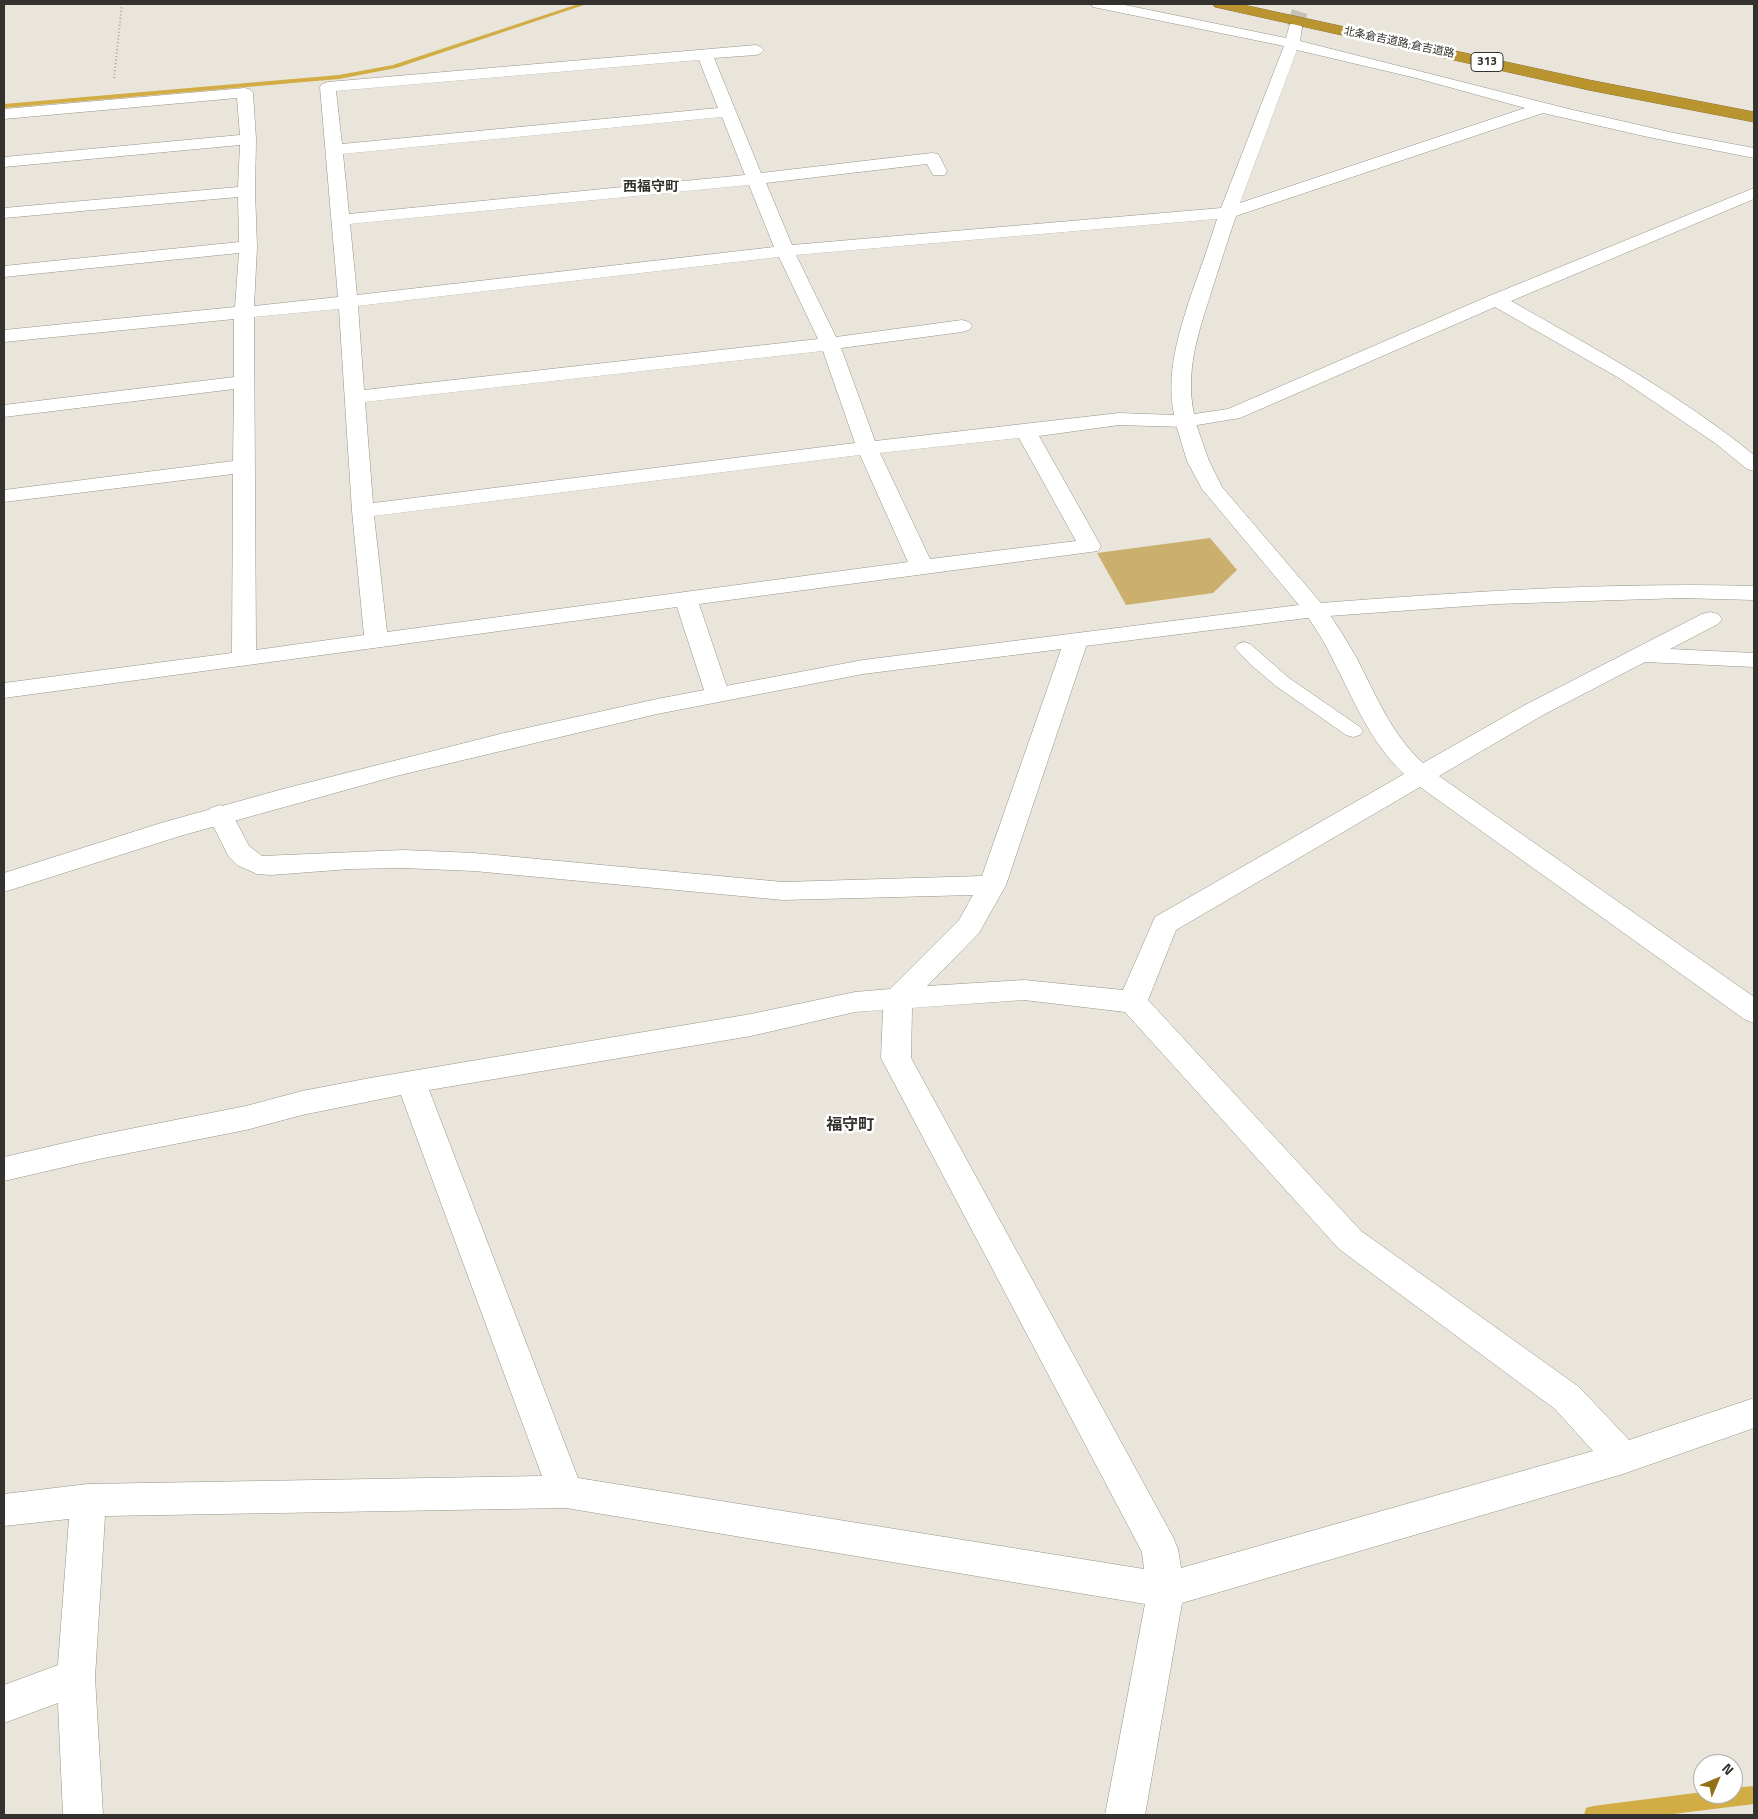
<!DOCTYPE html>
<meta charset="utf-8">
<style>
body{margin:0}
#map{position:relative;width:1758px;height:1819px;overflow:hidden;background:#e9e5da;font-family:"Titillium Web",sans-serif}
canvas{display:block}
.frame{position:absolute;inset:0;border:5px solid #34322e;pointer-events:none}
.north{position:absolute;left:1693px;top:1754px;width:50px;height:50px;box-sizing:border-box;background:#fff;border:1px solid #aeadab;border-radius:50%;rotate:45deg;font-size:14px;font-weight:700;line-height:20px;text-align:center;color:#34322e}
.north::after{content:'';display:block;margin:auto;width:18px;height:22px;background:#907116;clip-path:polygon(50% 0,100% 100%,50% 72%,0 100%)}
</style>
<div id="map">
<canvas width="1758" height="1819"></canvas>
<div class="frame"></div>
<div class="north">N</div>
</div>
<script>
const g = document.querySelector('canvas').getContext('2d');
g.lineJoin = 'round';
function fillPath(path, color) { g.fillStyle = color; g.fill(path, 'evenodd'); }
function trace(path, color, width, dash) { g.strokeStyle = color; g.lineWidth = width; g.lineCap = dash ? 'butt' : 'round'; g.setLineDash(dash || []); g.stroke(path); }
function drawText(font, color, halo, rows, align = 'center') {
  g.font = font + ' "Titillium Web","Noto Sans JP",sans-serif'; g.lineWidth = 5; g.setLineDash([]); g.textBaseline = 'middle'; g.strokeStyle = halo; g.fillStyle = color; for (const [text, x, y, turn = 0] of rows) {
    g.save(); g.translate(x, y); g.rotate((+turn || 0) * Math.PI / 180); g.textAlign = isNaN(turn) ? turn : align; if (halo) g.strokeText(text, 0, 0); g.fillText(text, 0, 0); g.restore();
  }
}
const green = new Path2D(`
 M1210,538l27,32 -24,23 -87,12 -29,-52z`);
const stream = new Path2D(`
 M578,4h9l-191,64 -57,11 -335,29v-4l335,-29 54,-10z
 M1754,1786v18l-89,11h-81l2,-7 7,-2 110,-14v2h30v-6z`);
const minorTunnel = new Path2D(`
 M1295,27l7,-23`);
const path = new Path2D(`
 M114,78l8,-74`);
const service = new Path2D(`
 M1244,642l6,2 39,34 71,49 3,4 -3,4 -7,2 -7,-2 -70,-49 -26,-22 -15,-16 3,-4z`);
const minor = new Path2D(`
 M1091,4h29l166,34 4,-14h10l2,3 -2,14 269,68 105,24 80,15v10l-106,-21 -105,-24 -307,103c-9,26 -17,52 -25,77 -13,41 -26,78 -17,121l34,-5 261,-113 265,-108v11l-243,102c83,47 168,93 243,154v16l-7,-2 -32,-26 -96,-65 -124,-71 -255,111 -55,9 -66,-2 -80,11 62,110 -3,5 -399,53 30,89 -3,5 -9,3 -9,-3 -3,-5 -28,-86 -673,91v-15l228,-30 1,-179 -229,28v-12l229,-29 1,-72 -230,28v-12l230,-28v-58l-230,23v-12l231,-23 4,-54 -235,24v-11l235,-24 -1,-45 -234,21v-10l234,-21 2,-42 -236,22v-10l236,-22 -3,-37 -233,21v-10l241,-21 6,2 2,3 3,46 -1,52 2,56 -3,59 84,-9 -18,-210 2,-3 6,-2 428,-37 5,2 3,3 -3,3 -5,2 -42,3 47,115 171,-20 6,1 9,17 -2,4h-12l-6,-11 -161,19 26,62 429,-37 63,-162 -186,-38 -5,-1zM1297,50l119,28 109,30 -285,95zM699,60l19,48 -376,36 -6,-53zM722,117l23,58 -396,39 -6,-60zM749,185l25,62 -417,48 -7,-71zM1217,219c-8,26 -17,51 -26,76 -13,41 -25,77 -17,120l-55,-2 -244,28 -34,-93 121,-16 7,-2 3,-4 -3,-4 -7,-2 -126,17 -40,-82zM779,257l39,82 -454,51 -6,-84zM339,309l13,202 12,124 -108,15 -2,-333zM823,351l32,92 -482,60 -8,-101zM1019,438l57,103 -146,18 -50,-106zM860,455l48,107 -521,70 -13,-116z
 M1315,603l8,2c12,17 23,34 33,52 20,38 35,77 67,106l102,-58 177,-91 8,-2 8,2 4,5 -4,5 -48,25 84,4v14l-109,-5 -102,53 -104,61 315,221v26l-10,-4 -324,-232 -244,143 -28,70 213,231 218,156 50,53 125,-42v30l-131,46 -441,129 -37,212h-40l40,-211 -579,-96 -461,8 -10,161 8,138h-40l-5,-112 -54,20v-38l54,-20 11,-146 -65,7v-32l84,-10 454,-8 -141,-381 -99,20 -56,15 -147,29 -95,22v-24l95,-22 147,-29 56,-15 68,-13 381,-64 104,-22 35,-3 69,-69 14,-25 -190,5 -309,-29 -71,-3 -53,1 -79,6 -14,-1 -20,-9 -8,-8 -22,-43 4,-6 9,-3 9,3 20,38 13,10 141,-6 71,3 309,29 199,-6 82,-235 4,-5 8,-2 8,2 4,5 -82,244 -27,48 -52,53 97,-6 99,10 32,-73 249,-143c-34,-32 -50,-74 -71,-114 -8,-18 -19,-34 -30,-50l4,-5zM1024,1000l101,12 214,237 216,160 38,42 -412,117 -3,-19 -5,-12 -262,-479 1,-50zM883,1010l-2,48 261,494 2,17 -566,-91 -149,-388 322,-54 104,-24z`);
const tertiary = new Path2D(`
 M1185,415l7,2 3,4 14,40 13,26 99,116c144,-11 288,-21 433,-17v14l-73,-2 -185,6 -181,13 -452,57 -206,40 -261,62 -216,60 -176,56v-19l157,-50 122,-34 221,-56 153,-34 206,-39 436,-55 -97,-116 -15,-28 -12,-40 3,-4z`);
const motorway = new Path2D(`
 M1213,4h26l350,76 165,32v10l-165,-32 -369,-82 -5,-1z`);
const farStreetnames = [
 ["北条倉吉道路;倉吉道路",1399,43,12]
];
const shields = [
 [1487,62,32]
];
const shieldNames = [
 ["313",1487,62]
];
const farQuarternames = [
 ["西福守町",651,188]
];
const quarterNames = [
 ["福守町",850,1126]
];
fillPath(green, '#cbaf6c');
fillPath(stream, '#d2ac45');
trace(minorTunnel, '#c5c1b8', 16, [16, 8]);
trace(service, '#979389', 1);
trace(minor, '#979389', 1);
trace(tertiary, '#979389', 1);
trace(motorway, '#8a722f', 1);
trace(path, '#a9a69d', 2, [1, 2.5]);
fillPath(service, '#fff');
fillPath(minor, '#fff');
fillPath(tertiary, '#fff');
fillPath(motorway, '#b9942f');
drawText('11px', '#34322e', '#fff', farStreetnames);
for (const [x, y, w] of shields) { const box = new Path2D(); box.roundRect(x - w / 2, y - 9.5, w, 19, 4); g.fillStyle = '#fff'; g.fill(box); trace(box, '#34322e', 1); }
drawText('bold 12px', '#34322e', null, shieldNames);
drawText('bold 14px', '#34322e', '#fff', farQuarternames);
drawText('bold 16px', '#34322e', '#fff', quarterNames);
</script>
